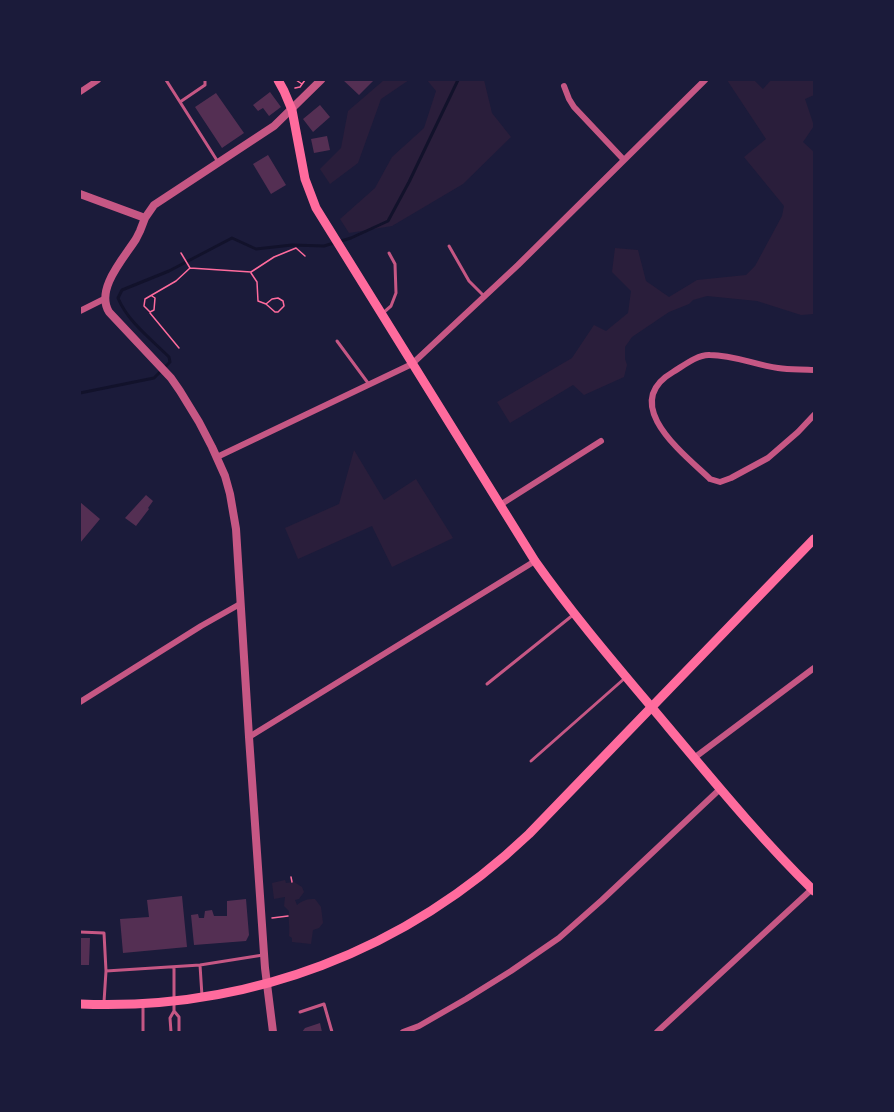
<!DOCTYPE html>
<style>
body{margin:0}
#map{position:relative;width:894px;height:1112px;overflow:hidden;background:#1b1b3a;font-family:Raleway,sans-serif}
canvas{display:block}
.frame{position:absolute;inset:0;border:81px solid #1b1b3a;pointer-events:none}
</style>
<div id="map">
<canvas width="894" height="1112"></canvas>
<div class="frame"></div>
</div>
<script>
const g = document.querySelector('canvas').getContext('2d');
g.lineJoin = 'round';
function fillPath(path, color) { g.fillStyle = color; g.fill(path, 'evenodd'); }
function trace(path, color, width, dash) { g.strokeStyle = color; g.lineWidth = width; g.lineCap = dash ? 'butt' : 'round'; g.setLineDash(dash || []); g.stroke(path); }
const green = new Path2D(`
 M384,80h25l-28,19 -23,64 -28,21 -10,-15 21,-21 7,-37z
 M427,80h57l8,33 19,24 -48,47 -71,42 -43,7 -9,-14 35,-31 17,-31 32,-29 12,-37z
 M727,80h27l9,9 8,-9h43v15l-9,4 9,27 -11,16 11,10v162l-13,1 -44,-14 -50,-5 -14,4 -4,4 -20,8 -37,25 -7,10v12l2,6 -3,12 -40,18 -11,-10 -63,38 -13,-21 75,-44 22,-33 12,6 22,-18 3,-22 -19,-19 3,-24 23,2 8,31 23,16 28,-17 49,-5 9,-9 27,-50 2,-10 -40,-49 22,-18z
 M354,450l30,50 32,-21 37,59 -61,29 -20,-41 -74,33 -13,-31 54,-24z
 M285,880l1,3 8,-1 8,5 2,5 -5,7 -4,1 2,5c6,-5 10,-6 18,-6l6,8 2,16 -4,5 -6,2 -2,14 -19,-2v-4l-3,-2c1,-9 -1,-16 0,-25l-5,-5 1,-9 -11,2 -2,-16z`);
const stream = new Path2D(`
 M80,393l74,-15 16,-16 -1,-5c-18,-18 -41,-35 -51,-59l4,-8 47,-19 63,-33 24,11 36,-4 32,1 27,-8 37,-17 21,-39 49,-102`);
const building = new Path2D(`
 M343,80h31l-15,15z
 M270,92l11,15 -12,9 -6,-8 -5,3 -5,-6z
 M216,93l28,40 -22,15 -27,-41z
 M320,105l10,12 -17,15 -10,-13z
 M327,136l3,14 -16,3 -3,-14z
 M268,155l18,30 -15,9 -18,-30z
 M146,495l7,6 -5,7 1,1 -13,17 -11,-8z
 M80,502l20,17 -20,24z
 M182,896l5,51 -64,6 -3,-34 29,-2 -2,-17z
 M246,899l3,36 -3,6 -52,4 -3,-30 7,-1 1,4h5l1,-7 7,-1 2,6h13v-15z
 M80,938h10l-1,27h-9z
 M320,1023l2,9h-20l3,-4z`);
const path = new Path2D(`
 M296,80l6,4
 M295,88l5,-1 5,-7
 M181,253l9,15
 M251,273l6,9 1,19 8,3 9,8h3l6,-6 -1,-5 -5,-3 -6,1 -6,5
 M152,296l3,2 -1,12 -4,2 -6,-6 1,-7 31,-18 14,-13 61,4 23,-15 22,-9 9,8
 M150,313l29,35
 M291,877l1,5
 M272,918l16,-2`);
const service = new Path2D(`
 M166,80l14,22
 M205,80v5l-25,17 38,60
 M449,246l20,35 15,15
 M383,313l8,-7 5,-13 -1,-29 -6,-11
 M337,341l31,42
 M487,684l86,-69
 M531,761l94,-83
 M80,932l24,1 2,38
 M200,965l2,31
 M174,967v44l5,6v15
 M104,1002l2,-31 94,-6 63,-10
 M143,1006v26
 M300,1012l24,-8 8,28
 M171,1032l-1,-14 4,-7`);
const minor = new Path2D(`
 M564,86l5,13 5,8 50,53
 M80,92l18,-12
 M80,311l24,-12
 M814,370c-12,-1 -24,0 -36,-2 -23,-3 -44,-13 -68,-13 -12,-1 -27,11 -37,17 -55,32 11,82 37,107l10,3 11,-4 37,-20 30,-26 16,-17
 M217,457l195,-93 106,-99 187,-185
 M500,505l101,-64
 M80,702l121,-76 39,-22
 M249,737l286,-176
 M694,758l120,-90
 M403,1032l16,-6 47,-27 45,-28 48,-33 43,-38 118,-111
 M657,1032l155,-143`);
const tertiary = new Path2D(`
 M80,194l65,24 9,-13 120,-79 47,-46
 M145,218l-5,13 -4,8c-12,19 -41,50 -27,73l62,66 9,13 19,31 13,25 13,29 5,18 6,35 13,208 16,231 8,64`);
const secondary = new Path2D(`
 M278,80l6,11 8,19 13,69 11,29 219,353c41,58 88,112 134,167 47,56 93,112 145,163`);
const primary = new Path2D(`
 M80,1004c169,7 326,-53 449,-170l285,-295`);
fillPath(green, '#2a1e3b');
trace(stream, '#12122b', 3);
fillPath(building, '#542f53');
trace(path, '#ff6b9d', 1.5);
trace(service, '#c65784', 3);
trace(minor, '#c65784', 6);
trace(tertiary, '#c65784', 8);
trace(secondary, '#ff6b9d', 9);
trace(primary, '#ff6b9d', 9);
</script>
